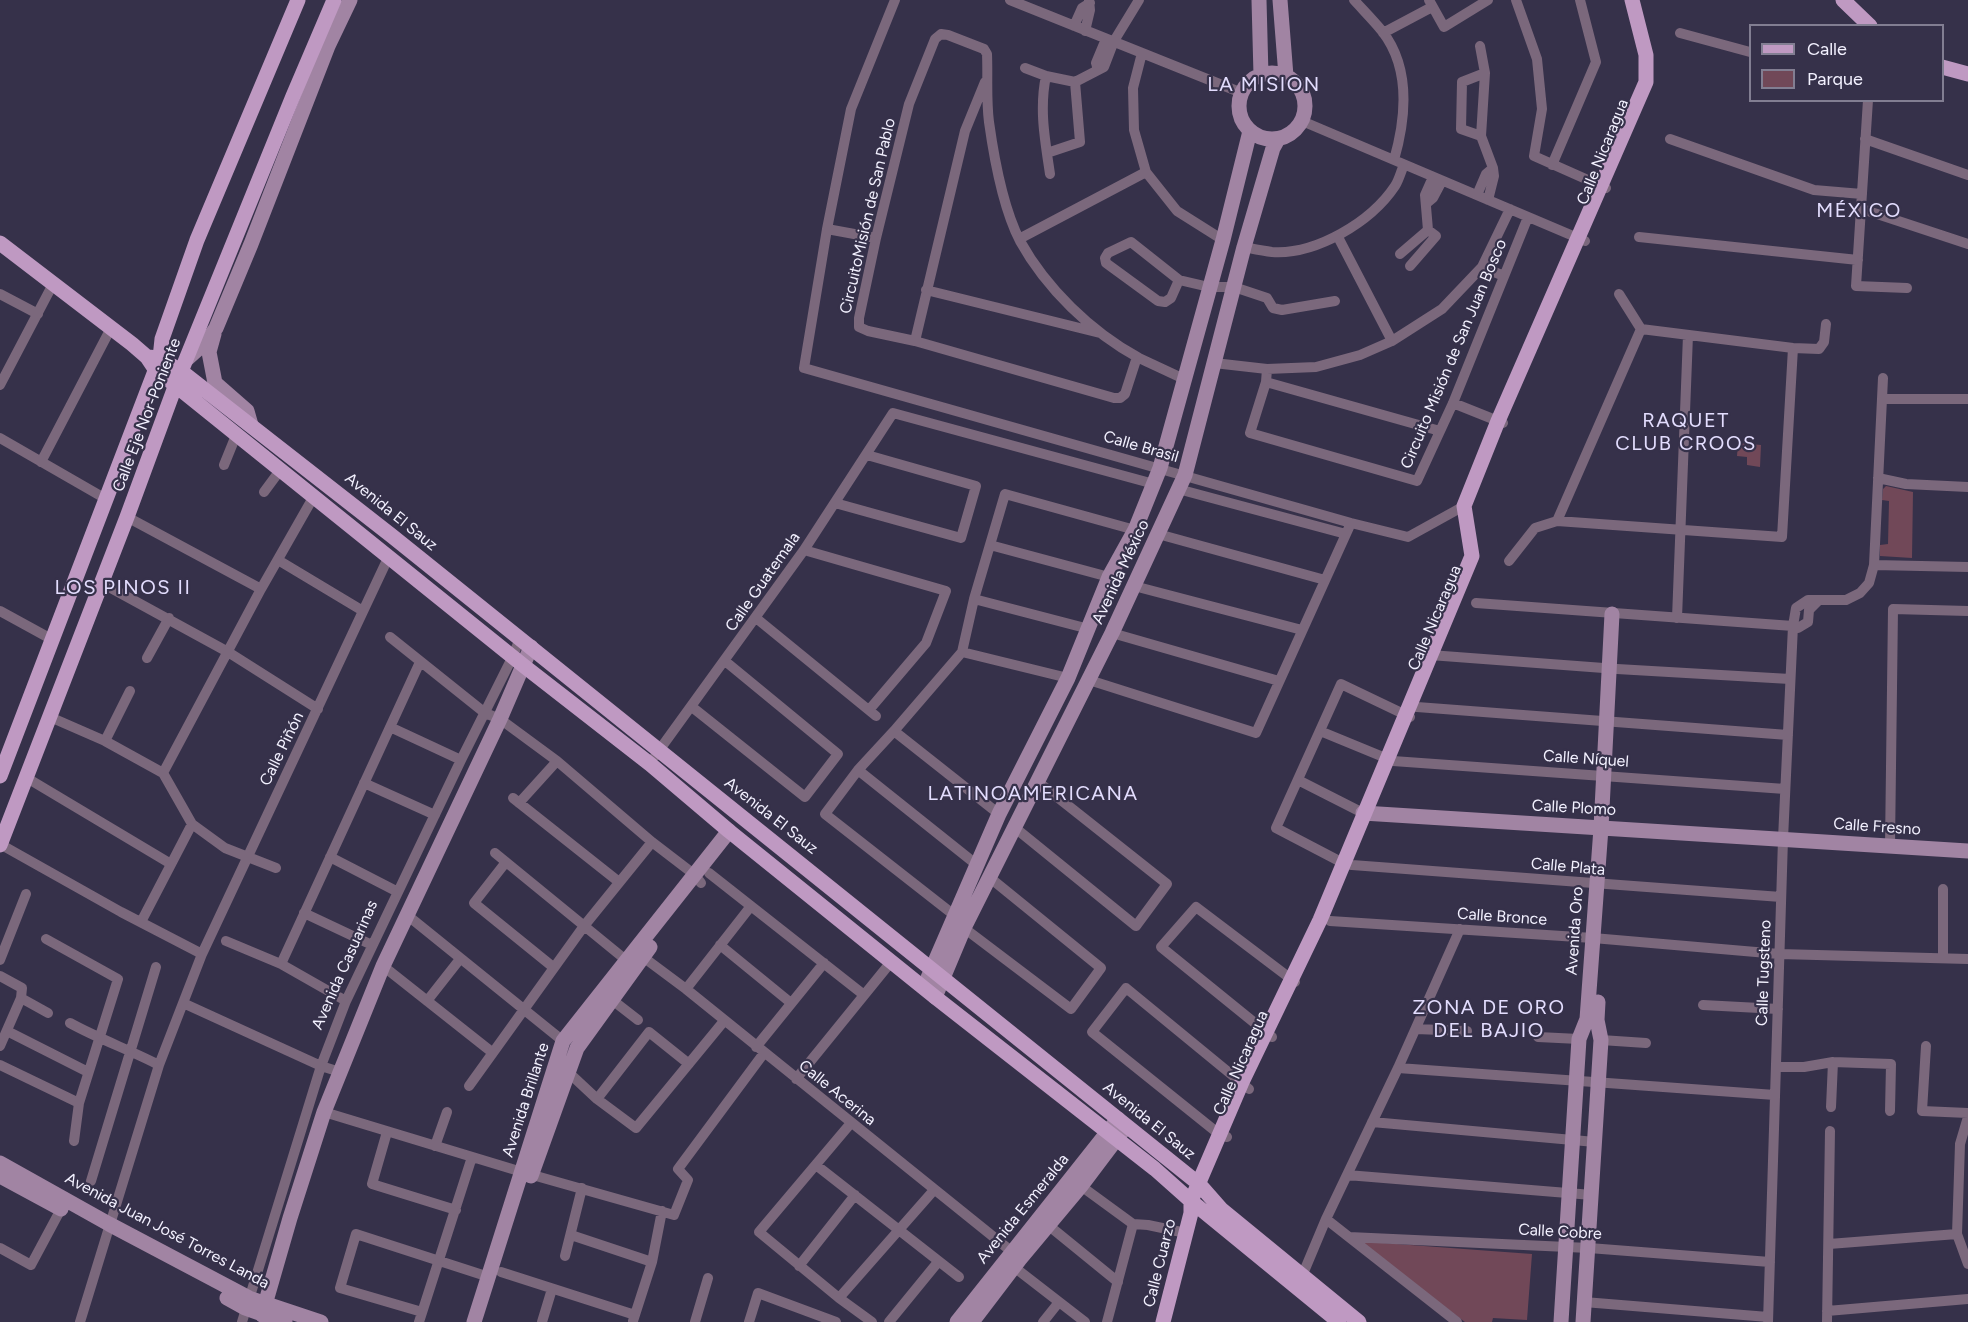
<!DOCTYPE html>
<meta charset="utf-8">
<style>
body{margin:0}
#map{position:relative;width:1968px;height:1322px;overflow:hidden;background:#36314a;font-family:Figtree,sans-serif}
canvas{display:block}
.legend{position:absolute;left:1749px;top:24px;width:195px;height:78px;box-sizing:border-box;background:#36314a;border:2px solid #827e92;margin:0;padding:8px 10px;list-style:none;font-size:18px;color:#f3f1ff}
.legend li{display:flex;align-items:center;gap:12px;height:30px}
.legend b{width:30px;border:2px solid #827e92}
</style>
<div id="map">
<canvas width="1968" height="1322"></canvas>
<ul class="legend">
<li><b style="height:8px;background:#bf99c2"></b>Calle</li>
<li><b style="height:16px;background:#714858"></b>Parque</li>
</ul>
</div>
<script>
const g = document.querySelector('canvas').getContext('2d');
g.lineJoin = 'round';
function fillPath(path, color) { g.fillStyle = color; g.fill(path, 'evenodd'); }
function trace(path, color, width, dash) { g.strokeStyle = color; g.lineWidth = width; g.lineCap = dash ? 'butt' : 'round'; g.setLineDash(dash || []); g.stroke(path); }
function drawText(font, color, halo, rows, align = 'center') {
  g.font = font + ' Figtree,sans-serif'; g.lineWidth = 4.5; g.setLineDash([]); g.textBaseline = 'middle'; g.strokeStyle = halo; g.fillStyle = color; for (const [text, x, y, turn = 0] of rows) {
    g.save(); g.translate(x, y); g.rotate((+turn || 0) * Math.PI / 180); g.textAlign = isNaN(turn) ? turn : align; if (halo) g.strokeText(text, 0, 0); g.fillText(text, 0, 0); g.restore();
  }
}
const green = new Path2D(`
 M1738,443l23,2 -1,22 -13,-2v-8l-10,-1z
 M1886,486l27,6 -1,66 -32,-2v-11l8,-1 1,-43 -7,-1 1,-11z
 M1356,1241l176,13 -5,66 -34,-2 -1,4h-27z`);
const street = new Path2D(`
 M895,0l-44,109 -24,120 -23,139 547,155 57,14 56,-31
 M1010,0l232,93
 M1354,0c9,10 19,20 28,31 29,37 24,87 12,129
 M1429,0l15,27 44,-27
 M1516,0l21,59 5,50 -8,47 72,32
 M1074,26l8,-18 8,-5
 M1085,31l5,-21 -1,-10
 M1383,33l49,-26
 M1680,33l70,19
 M1480,46l5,27 -4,63 12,32 1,8 -6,24
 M1142,53l-9,35 1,42 12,42 31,39 46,29
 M1025,68l21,8 29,6 29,-15 10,-26 25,-41
 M1098,70l-2,-7 10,-24
 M1046,76c-7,33 -1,64 4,98
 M1868,100l-12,186 51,2
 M1302,121l283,120
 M1481,136l-20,-7 1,-47 23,-9
 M1670,139l144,51 48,4
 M1865,139l103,36
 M1047,153l33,-11 -5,-60
 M1552,165l44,-103 -16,-62
 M1477,195l9,-21 7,-6
 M1427,203l6,-5 9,-17
 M1862,209l106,35
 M827,229l49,9
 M1338,237l54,104
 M1639,237l219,23
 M1019,239l127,-67
 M1244,247c10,2 19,4 28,5 44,3 99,-30 123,-66 4,-6 6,-15 9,-21
 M1400,254l28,-24
 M1410,266l26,-30 -8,-6 -3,-35 8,-18
 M1482,267l22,9
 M1179,280l-8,18 -6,4 -7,-1 -52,-38 -1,-5 3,-5 23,-11 48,38 30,7h25l33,11 6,10 9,2 53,-9
 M926,290l174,43
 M0,294l38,20
 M1619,294l22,35
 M1641,329l152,19 26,1 5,-7 2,-18
 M915,341l50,-210 20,-49
 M1137,357l-12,37 -5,4h-6l-199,-57 -47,-10 -9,-4v-9l17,-80 33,-134 26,-65 6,-5 7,1 36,14 3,5c1,22 -1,45 2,68 5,36 14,86 31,119 26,47 71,91 119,117 15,7 30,14 45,21
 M1214,363l53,6 49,-2 44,-12 32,-14 50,-32 40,-42 28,-58
 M1267,369l-1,13 -16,51 167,48 36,-78 75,-186
 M1266,382l174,49
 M0,385l53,-101
 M1882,399h86
 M1453,403l50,20
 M0,438l106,61
 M41,462l70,-134
 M224,465l13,-32
 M1878,478l28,6 62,3
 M1178,489l168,45
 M264,492l17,-23
 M835,503l126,35 15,-52 -109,-31
 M127,517l134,72
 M1557,521l84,-192
 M1158,534l167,46
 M990,545l119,32
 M804,550l142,41 -20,52 -57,67
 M278,560l85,51
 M1509,561l26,-33 22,-7 225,16 11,-189
 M1874,565l94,2
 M100,582l128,70 90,57
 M1134,586l168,44
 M974,599l115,30
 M1476,603l317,23 5,2 10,-6 1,-12 9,-9
 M0,611l53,29
 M756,618l120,98
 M1677,618l11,-283
 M1112,633l167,48
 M390,637l95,76 15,6 57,42 95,81 43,33 6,8
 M962,652l106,26
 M1430,655l187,14 173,10
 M147,658l22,-40
 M1089,680l167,53 95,-210
 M1409,704l8,3 371,28
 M692,707l113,90 33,-43 -113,-93
 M50,717l55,24 58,32 29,51 33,24 51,20
 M1410,717l-69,-33 -65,144 67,35 9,2 429,32
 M390,727l71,33
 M894,731l105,83
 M1320,731l73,30 392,28
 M105,741l25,-50
 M655,756l149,-206 89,-137 261,71
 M858,770l119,95
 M163,773l98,-184 53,-93
 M27,778l144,86
 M1298,780l65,33
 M364,783l71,32
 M513,798l106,84
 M519,803l38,-42
 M1014,827l122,99 31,-42 -130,-103
 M0,844l121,68 81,42
 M1890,846l3,-237 75,2
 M495,853l137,112
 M330,857l68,35
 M506,862l-32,41 79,64
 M709,873l155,122
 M1943,889v69
 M304,913l68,32
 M407,915l156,126
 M954,915l-129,-101 33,-44 36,-39 68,-79 12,-53 31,-105 130,36
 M1330,921l263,17 186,16 189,5
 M141,922l51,-98
 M964,928l107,81 30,-41 -112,-91
 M46,939l72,40 -39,124 -5,38
 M226,941l55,23 65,37
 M720,945l71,58
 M639,954l47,35 330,266
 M0,960l26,-66
 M281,964l139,-302
 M383,966l110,87
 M0,976l22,12 -1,10 -21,48
 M686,989l65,-83
 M21,998l27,15
 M611,999l27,21
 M427,1001l33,-42
 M183,1003l138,63 19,6
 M1703,1005l75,4
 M70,1023c29,16 60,27 89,42
 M1416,1029l51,2
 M7,1031l81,41
 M1272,1037l-111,-90 35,-40 99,75
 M1538,1037l41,2
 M1601,1040l45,3
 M1926,1046l-4,65 46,2
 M756,1047l68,-84
 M0,1065l79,38
 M1776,1067h28l29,-5 58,2 -1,47
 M1398,1068l377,27
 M567,1071l30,28 39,29 88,-107
 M796,1079l95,-117
 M469,1086l115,-160 68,-84
 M597,1099l52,-67 40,32
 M1831,1107l2,-45
 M324,1112l198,60 152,43 14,-35 -10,-11 86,-116
 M1968,1117l-8,27 -3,90 11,30
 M1372,1122l223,20
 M851,1123l-92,109 80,66 33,24
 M387,1132l-15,52 84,26
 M1227,1137l-8,-3 -127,-102 34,-44 123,101
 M435,1146l12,-34
 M816,1165l143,112
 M1347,1175l245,20
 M91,1181l65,-214
 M1074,1183l7,3 52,38 15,1 38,8
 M1326,1219l131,103
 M1048,1225l70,57
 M571,1235l81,27
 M1349,1237l240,11 181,14
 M1829,1244l128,-10
 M0,1248l31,17 30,-56
 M565,1256l17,-68
 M799,1266l56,-71
 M1014,1267l71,55
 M501,1272l134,43
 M1300,1281l26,-62 72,-151 62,-139
 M839,1298l95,-108
 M1584,1302l184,15
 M1827,1311l141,-12
 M422,1312l-82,-24 16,-54 133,43
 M633,1321l19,-59 10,-51
 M80,1322l79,-257 43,-111 187,-398
 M242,1322l79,-256 25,-65 115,-241 52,-104 7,-18
 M419,1322l53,-165
 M542,1322l10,-33
 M695,1322l13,-44
 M749,1322l9,-29 78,29
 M889,1322l49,-60
 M1043,1322l16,-20
 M1107,1322l26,-98
 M1768,1322l15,-483 10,-213 3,-18 12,-8h38l14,-7 9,-10 5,-18 9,-187
 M1827,1322l3,-191`);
const secondary = new Path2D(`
 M1259,0l2,75
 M1280,0l6,76
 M1239 106a33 33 0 1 1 66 0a33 33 0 1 1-66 0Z
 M214,334l-5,18 6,31 32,28 4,14
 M187,359l20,-18 9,-13 35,-84 77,-198 22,-46
 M1363,813l605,38
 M924,987l75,-173 69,-136 41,-101 26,-47 25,-62 63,-228 27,-109
 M935,997l29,-69 148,-295 73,-158 59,-228 29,-99 5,-9
 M0,1163l109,61 140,74 72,24
 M0,1176l61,33
 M531,1176l46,-128 73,-101
 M227,1298l18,10 40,14
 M262,1315l28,-97 34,-106 59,-146 117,-247 31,-72
 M474,1322l89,-281 166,-210
 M957,1322l161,-203
 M972,1322l48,-63 61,-73 43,-57
 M1561,1322l18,-283 8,-20 14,-191 11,-214
 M1583,1322l18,-282 -4,-20 1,-18`);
const primary = new Path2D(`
 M1843,0l27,26
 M1942,67l26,7
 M0,243l132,101 15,13 8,12 369,297 126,98 79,67 206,166 220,172 36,32 148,121
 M147,357l13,1 22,14 210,164 807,648 22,25 138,113
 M0,776l160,-418 2,-19 35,-99 101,-240
 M0,845l127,-328 49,-133 117,-288 41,-96
 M1163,1322l28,-109v-12l51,-119 78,-162 152,-364 -8,-50 34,-85 148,-339v-27l-14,-55`);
const streetNames = [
 ["Calle Nicaragua",1603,152,-68],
 ["CircuitoMisión de San Pablo",868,216,-77],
 ["Circuito Misión de San Juan Bosco",1454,354,-67],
 ["Calle Eje Nor-Poniente",147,415,-69],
 ["Calle Brasil",1141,447,16],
 ["Avenida El Sauz",391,512,39],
 ["Avenida México",1121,572,-65],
 ["Calle Guatemala",763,582,-55],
 ["Calle Nicaragua",1435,618,-67],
 ["Calle Piñón",282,749,-64],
 ["Calle Níquel",1586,759,4],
 ["Calle Plomo",1574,808,3],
 ["Avenida El Sauz",771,816,38],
 ["Calle Fresno",1877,827,4],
 ["Calle Plata",1568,867,5],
 ["Calle Bronce",1502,917,4],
 ["Avenida Oro",1575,931,-86],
 ["Avenida Casuarinas",345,965,-66],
 ["Calle Tugsteno",1764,973,-88],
 ["Calle Nicaragua",1241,1063,-66],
 ["Calle Acerina",837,1093,39],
 ["Avenida Brillante",526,1100,-72],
 ["Avenida El Sauz",1149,1121,39],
 ["Avenida Esmeralda",1023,1209,-51],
 ["Avenida Juan José Torres Landa",167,1231,28],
 ["Calle Cobre",1560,1232,3],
 ["Calle Cuarzo",1160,1263,-76]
];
const quarterNames = [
 ["LA MISION",1264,85],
 ["MÉXICO",1859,211],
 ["RAQUET",1686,421],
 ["CLUB CROOS",1686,444],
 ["LOS PINOS II",123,588],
 ["LATINOAMERICANA",1033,794],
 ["ZONA DE ORO",1489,1008],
 ["DEL BAJIO",1489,1031]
];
fillPath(green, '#714858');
trace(street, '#7b687c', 10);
trace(secondary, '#a184a3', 15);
trace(primary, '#bf99c2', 15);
drawText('16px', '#f3f1ff', '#36314a', streetNames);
g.letterSpacing = '1.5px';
drawText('20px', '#e3ddfe', '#36314a', quarterNames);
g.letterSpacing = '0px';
</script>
